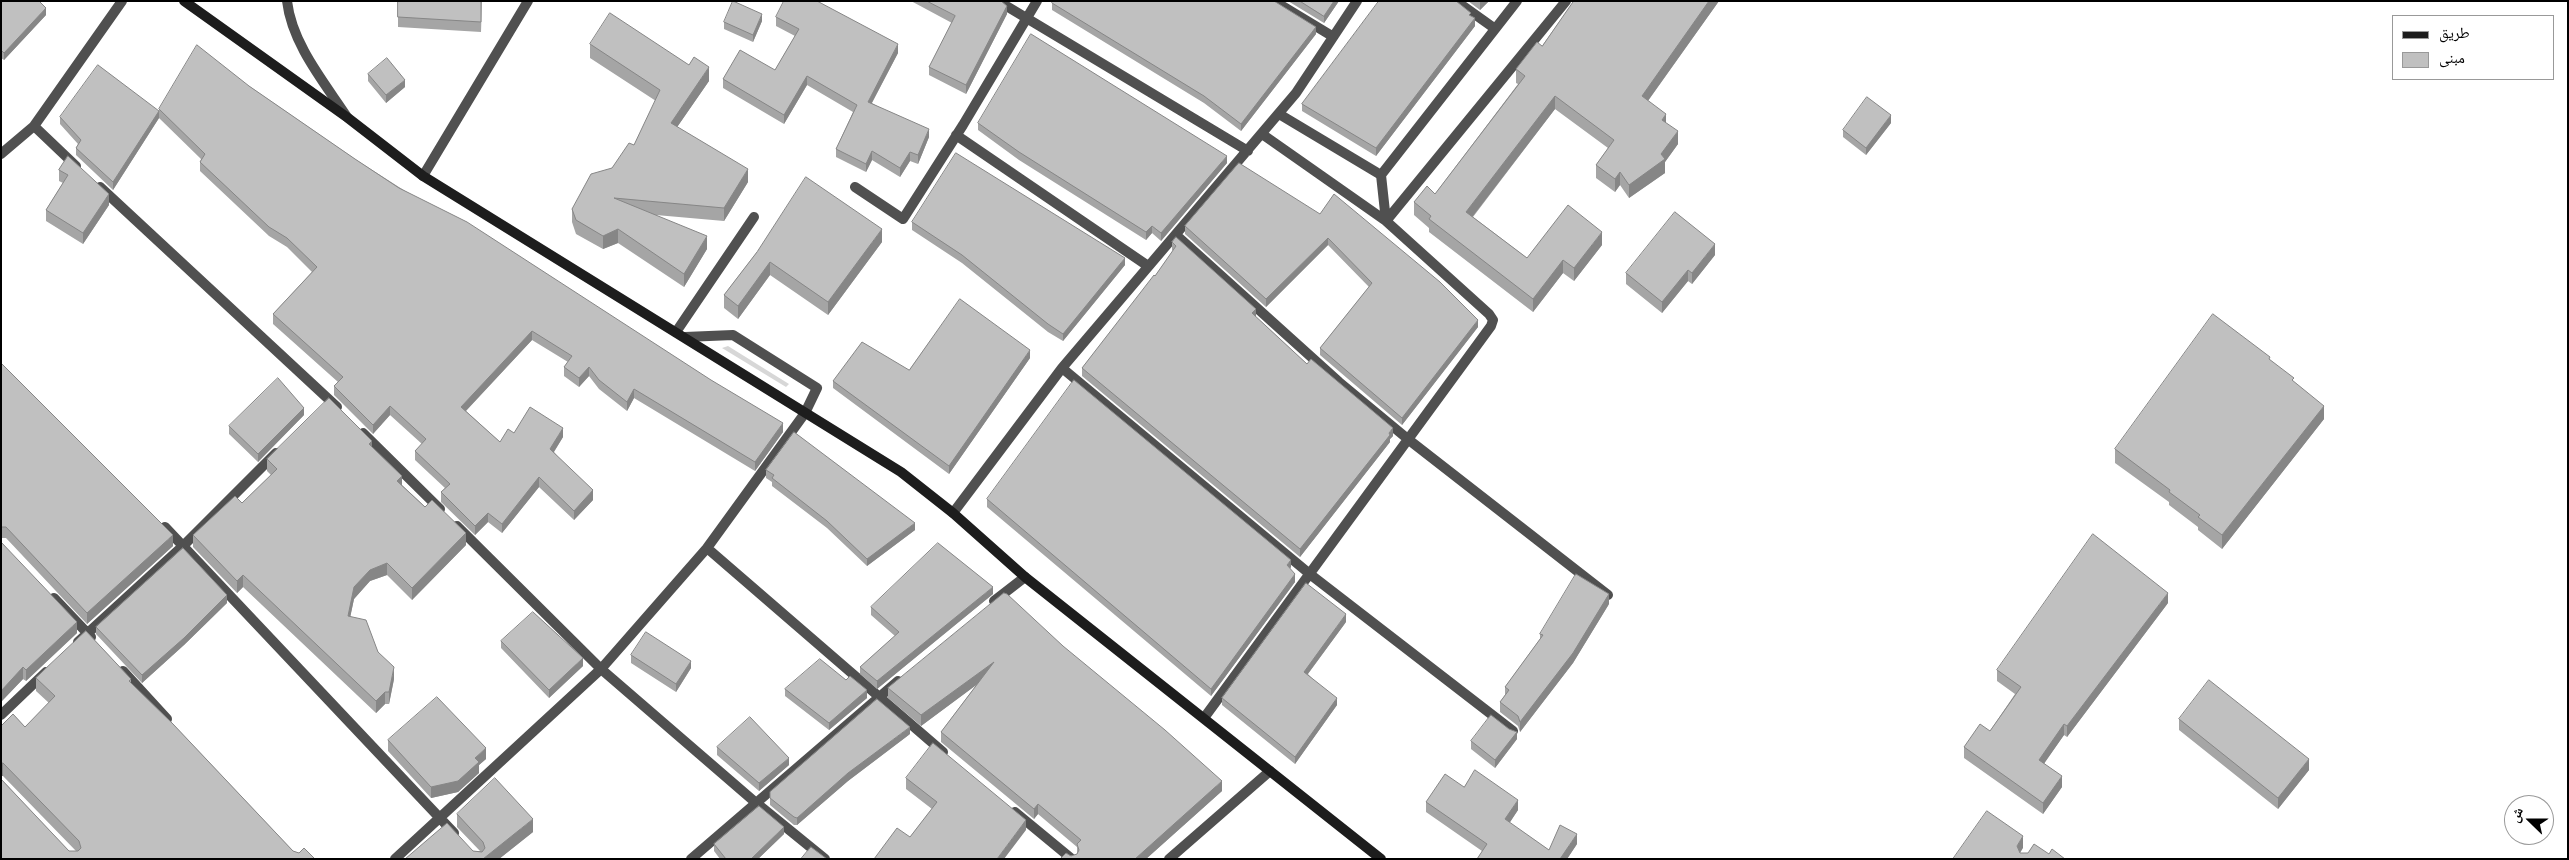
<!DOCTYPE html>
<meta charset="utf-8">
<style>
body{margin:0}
#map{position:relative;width:2569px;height:860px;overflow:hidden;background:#fff;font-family:"Archivo Narrow","Noto Naskh Arabic",sans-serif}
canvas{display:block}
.frame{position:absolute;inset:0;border:2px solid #000;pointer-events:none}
.legend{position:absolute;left:2392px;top:15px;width:162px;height:65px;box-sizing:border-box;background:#fff;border:1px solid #999;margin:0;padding:6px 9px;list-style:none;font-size:15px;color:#000}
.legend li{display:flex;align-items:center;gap:10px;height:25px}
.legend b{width:25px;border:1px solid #999}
.north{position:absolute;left:2504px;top:795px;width:50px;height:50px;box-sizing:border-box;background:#fff;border:1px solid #999;border-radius:50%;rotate:292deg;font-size:14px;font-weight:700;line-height:20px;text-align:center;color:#000}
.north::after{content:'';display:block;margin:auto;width:18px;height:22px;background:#000;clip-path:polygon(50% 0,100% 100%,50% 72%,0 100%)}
</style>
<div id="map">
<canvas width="2569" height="860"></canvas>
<div class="frame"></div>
<ul class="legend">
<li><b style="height:6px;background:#1d1d1d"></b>طريق</li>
<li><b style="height:14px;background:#c0c0c0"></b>مبنى</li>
</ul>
<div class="north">ش</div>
</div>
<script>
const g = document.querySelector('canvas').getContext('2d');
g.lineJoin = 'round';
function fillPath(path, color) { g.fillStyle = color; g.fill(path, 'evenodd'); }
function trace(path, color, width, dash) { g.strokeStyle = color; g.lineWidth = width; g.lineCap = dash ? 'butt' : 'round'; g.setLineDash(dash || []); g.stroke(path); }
const green = new Path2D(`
 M728,346l61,38 -3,3 -64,-39z`);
const lane = new Path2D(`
 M676,332l78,-115`);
const street = new Path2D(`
 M287,1c5,43 37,81 60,116
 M998,1l250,150
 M1274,1l58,35
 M1456,1l38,27
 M1279,114l102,61 136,-174
 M34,126l42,40
 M956,135l192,131
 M1,154l33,-28 88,-125
 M1381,175l5,46
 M423,176l105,-175
 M100,187l237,220
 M855,187l48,32 60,-94 74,-124
 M1386,221l180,-220
 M1176,235l163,147 70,58 199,155
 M1062,368l249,207 202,156
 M363,433l77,76
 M953,513l109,-145 234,-275 61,-92
 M457,526l144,143 154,133 70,57
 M165,527l289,306
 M707,548l236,204
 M54,598l37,39
 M994,601l31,-24
 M78,642l105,-96 93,-93
 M123,671l44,48
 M1,715l45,-43
 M1204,718l287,-392 2,-6 -4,-6 -103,-93 -124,-87
 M1015,812l57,47
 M395,859l206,-190 106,-121 98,-135 12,-25 -84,-53 -48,2
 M691,859l207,-178
 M1169,859l101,-88`);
const secondary = new Path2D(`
 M184,1l164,117 75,58 478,296 52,41 72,64 356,282`);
const wall = new Path2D(`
 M1,1l45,14 -42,45 -3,-2z
 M398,1h84l-1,31 -83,-5z
 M911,1h90l6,13 -41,80 -37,-19v-8l23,-44z
 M1288,1h51l-15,22z
 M1468,1h21l-9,9z
 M1574,1h145l-71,100 18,22 12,21 -13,18v11l-36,25 -9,-13 -5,7 -19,-14v-13l12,-17 -53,-39 -82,108 54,41 75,-13 -28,36 -11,-8 -30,39 -104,-80v-4l-15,-13v-13l21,-8 83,-110 -2,-1v-14l26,-23z
 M1052,3l264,31 -75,97 -37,-28 -152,-93z
 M1374,8l97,8 4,10 -99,130 -74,-45v-7z
 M776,17l122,36 -26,50 57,34 -11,27 -8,-3 -10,16 -28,-17 -6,12 -30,-15v-8l17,-37 -46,-27 -23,39 -61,-36v-9l52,-9 20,-34 -19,-10z
 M762,21l-9,21 -29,-13v-7z
 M590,44l119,37 -32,46 71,55 -24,39 -68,-6 51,34 -23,38 -66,-44 -15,6 -27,-15 -4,-12v-13l40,-41 22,-23 22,-44 -66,-43z
 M368,74l37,13 -19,16 -18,-22z
 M249,86l106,73 428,273 -28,39 -121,-73 -7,13 -28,-22 -10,-13 -10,11 -15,-11v-9l4,-5 -36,-22 -66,71 34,31 14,-9 49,4 -9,15 39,48 -19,20 -35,-33 -37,46 -14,-11 -13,13 -34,-33v-10l4,-4 -30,-28v-9l7,-7 -32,-29 -17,19 -39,-39v-9l4,-4 -65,-58v-10l39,-42 -25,-25 -18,-11 -69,-65v-9l1,-3 -42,-41 -46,72 -37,-35v-7l2,-4 -18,-20v-7l99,-6v-2z
 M978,123l249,40 -66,78 -9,-8 -6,7 -127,-80 -41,-30z
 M1891,123l-25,32 -23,-18v-7z
 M68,156l41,49 -26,39 -37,-23v-11l17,-27 -4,-2v-11z
 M1239,163l239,164 -76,98 -82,-70v-7l49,-61 -41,-42 -62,62 -81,-73v-8z
 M912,222l213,43 -62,76 -15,-9 -86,-69 -50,-33z
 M882,242l-54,73 -58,-40 -32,44 -14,-11v-13l33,-43z
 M1172,242l84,75 51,47 86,72 -3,3v3l-90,115 -218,-181v-8l73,-92 18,-25 -1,-1z
 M1715,255l-23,29 -4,-3 -26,32 -36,-29v-11z
 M1030,358l-81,116 -116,-86v-7l76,-11z
 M2270,360l24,22 30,37 -102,130 -24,-19v-3l-29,-22v-3l-54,-39v-14z
 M1,363l172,183 -86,78 -81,-86h-5z
 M304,415l-46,47 -29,-28v-8z
 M372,448l30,37 64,60 -54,55 -25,-25 -17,6 -16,18 -4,18 28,35 16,27 -5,25h-4l-9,9 -133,-126 -6,6 -44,-46v-12l49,-32 29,-28 -4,-4v-12z
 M766,470l149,60 -48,36 -40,-38 -55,-42v-4l-6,-4z
 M987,499l304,68 -1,1 5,14 -84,114 -224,-189z
 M1,542l76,91 -51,48 -3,-2 -22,23z
 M1004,593l218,198 -76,68h-86l17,-5v-7l-39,-33 -4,5 -93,-77v-10l36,-48 -56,42 -33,-28v-10z
 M993,594l-116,95 -17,-15v-7l35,-31 -24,-21v-8z
 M227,603l-43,42 -42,38 -46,-49v-7z
 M2168,603l-101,134 -3,-2 -20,28 18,24 -19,27 -79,-56v-11l26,-16 25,-37 -18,-13v-11z
 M1609,604l-36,59 -53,69 -2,-6 -18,-14v-10l5,-7v-8l35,-48v-5z
 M1346,622l-38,52 29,31 -42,59 -73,-59v-7z
 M86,631l45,48v5l42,40 120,127 6,2 5,-5 11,11h-314v-80l68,72h7l-73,-75h-2v-50l12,-12 12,13 24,-24 -13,-12v-13z
 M501,641l82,25 -34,32 -48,-50z
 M631,655l60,13 -15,24 -45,-29z
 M785,689l82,9 -38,32 -44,-34z
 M2179,719l130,51 -31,39 -99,-79z
 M1509,729l8,10 -22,29 -24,-19v-8z
 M910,734l-62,47 -51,44h-3l-24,-20v-13z
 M388,740l98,19 -7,6v8l-21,19 -27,6 -43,-47z
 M717,747l72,18 -30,26 -42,-36z
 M906,778l120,52 -116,7 22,-28 -26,-20z
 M1464,787l54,23 -9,13 40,27 28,-6 -10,15h-90l5,-8 -56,-39v-10z
 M457,814l76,18 -34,27h-94l68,-8h7l-23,-24z
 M784,834l-26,25h-38l-6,-8v-7z`);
const shadedWall = new Path2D(`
 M1334,1h5l-15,22v-7z
 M1481,1h8l-9,9v-8z
 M1709,1h10l-77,108v-13z
 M1007,6v8l-41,80v-9z
 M46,8v7l-42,45v-7z
 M762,14v7l-9,21v-7z
 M1475,18v8l-99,130v-8z
 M1316,27v7l-75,97v-7z
 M898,44v9l-30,57v-8z
 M709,67v14l-38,55v-13z
 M807,76v9l-23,39v-9z
 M405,80v7l-19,16v-8z
 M1555,96v13l-89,116v-13z
 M159,111v7l-46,72v-8z
 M1666,114v13l-4,-7z
 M1891,115v8l-25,32v-7z
 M929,129v8l-11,27v-9z
 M1678,131v13l-13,18v11l-36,25v-13l32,-31z
 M872,151v9l-6,12v-8z
 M910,152v9l-10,16v-9z
 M1227,156v7l-66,78v-8z
 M748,169v13l-24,39v-13z
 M1620,172v13l-5,7v-13z
 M109,194v11l-26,39v-11z
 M1152,226v7l-6,7v-8z
 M618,229v14l-15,6v-13z
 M882,229v13l-54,73v-13z
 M1602,232v13l-28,36v-13z
 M707,236v13l-23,38v-13z
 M1328,238v7l-62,62v-8z
 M1715,244v11l-23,29v-11z
 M1125,258v7l-62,76v-7z
 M1563,260v13l-30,39v-13z
 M770,262v13l-32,44v-13z
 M1688,270v11l-26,32v-11z
 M1256,309v8l-4,4v-8z
 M1478,320v7l-76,98v-7z
 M532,331v9l-71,76v-9z
 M1030,350v8l-81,116v-8z
 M589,367v9l-10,11v-9z
 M634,389v9l-7,13v-9z
 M390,406v9l-17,19v-9z
 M2324,406v13l-102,130v-14z
 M304,408v7l-46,47v-8z
 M783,423v9l-28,39v-9z
 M563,428v9l-13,21v-9z
 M1393,428v8l-3,3v3l-90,115v-8z
 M372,441v11l-3,-8z
 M402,476v11l-5,-6z
 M539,477v10l-37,46v-9z
 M593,490v10l-19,20v-9z
 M488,513v9l-13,13v-9z
 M915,523v7l-48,36v-7z
 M466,533v12l-54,55v-12z
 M173,535v11l-86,78v-11z
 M1291,560v7l-4,6v-8z
 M387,563v12l-17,6 -16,18 -6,29v-12l6,-29 16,-17z
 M1295,574v8l-84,114v-7z
 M243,575v12l-6,6v-12z
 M993,587v7l-116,95v-8z
 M2168,593v10l-101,134v-11z
 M1609,594v10l-36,59 -53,69v-10z
 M227,595v8l-43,42 -42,38v-8z
 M1346,614v8l-42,57v-7z
 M77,622v11l-51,48v-11z
 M583,658v8l-34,32v-8z
 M691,661v7l-15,24v-8z
 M994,662v10l-73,54v-11z
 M23,667v12l-22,23v-11z
 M394,667v12l-5,25v-12z
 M867,690v8l-38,32v-7z
 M385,692v12l-9,9v-12z
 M1337,698v7l-42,59v-7z
 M2064,724v11l-25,36v-11z
 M910,727v7l-62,47 -51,44v-7l51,-45z
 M1517,732v7l-22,29v-8z
 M486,748v11l-7,6v8l-21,19 -27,6v-11l44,-29z
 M789,758v7l-30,26v-8z
 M2309,759v11l-31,39v-11z
 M1,763h2v13h-2z
 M2062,776v11l-19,27v-11z
 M1222,781v10l-76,68h-11z
 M1518,800v10l-13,20v-11z
 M1038,804v10l-4,5v-10z
 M533,819v13l-34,27h-16z
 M1026,820v10l-22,29h-7z
 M784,827v7l-26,25h-7z
 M1577,834v10l-10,15h-7z
 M2023,836v12l-6,10v-12z`);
const building = new Path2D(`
 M1,1h38l7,7 -42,45 -3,-3z
 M398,1h83v21l-83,-5z
 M733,1l29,13 -9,21 -29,-13z
 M784,1h33l81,43 -30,58 61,27 -11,26 -8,-3 -10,16 -28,-17 -6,13 -30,-15 21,-44 -50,-29 -23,39 -61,-36 17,-29 35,20 24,-41 -23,-12z
 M927,1h74l6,5 -41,79 -37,-18 26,-51z
 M1053,1h221l42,26 -75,97 -37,-28 -152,-93z
 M1300,1h34l-10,15z
 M1379,1h77l15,12 -2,2 6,3 -99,130 -74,-44z
 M1574,1h135l-67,95 24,18 -4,6 16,11 -17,23 4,5 -36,26 -9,-13 -5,7 -19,-14 18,-25 -59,-44 -89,116 61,46 41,-53 34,27 -28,36 -11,-8 -30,39 -104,-80 2,-3 -17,-14 13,-16 8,8 90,-118 -9,-7 21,-27 5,4z
 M610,13l79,52 5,-8 15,10 -38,56 77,46 -24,39 -110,-10 93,38 -23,38 -66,-45 -15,7 -27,-16 -4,-11 19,-35 21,-6 17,-25 5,2 26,-55 -70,-46z
 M1031,34l196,122 -66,77 -9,-7 -6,6 -127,-80 -41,-29z
 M197,45l52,41 106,73 44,29 68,34 244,158 72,43 -28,39 -121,-73 -7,13 -28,-22 -10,-13 -10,11 -15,-11 8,-11 -40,-25 -71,76 39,35 8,-13 6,4 16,-26 33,21 -13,21 43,41 -19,21 -35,-34 -37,47 -14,-11 -13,13 -34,-34 9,-8 -35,-33 11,-12 -36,-33 -17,19 -39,-39 9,-9 -70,-63 44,-47 -30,-29 -18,-11 -69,-65 5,-8 -46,-45z
 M387,58l18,22 -19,15 -18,-21z
 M98,65l61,46 -46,71 -37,-34 5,-8 -21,-23z
 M1867,97l24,18 -25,33 -23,-18z
 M956,153l169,105 -62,76 -15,-10 -86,-69 -50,-33z
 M68,156l41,38 -26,39 -37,-23 22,-35 -9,-5z
 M1239,163l81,51 14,-20 106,88 38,38 -76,98 -82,-70 52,-65 -44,-45 -62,61 -81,-73z
 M806,177l76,52 -54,73 -58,-40 -32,44 -14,-11 33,-43z
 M1675,212l40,32 -23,29 -4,-3 -26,32 -36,-29z
 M1176,237l80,72 -4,4 55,51 4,-5 82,69 -4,5 1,2 -90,114 -218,-181 72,-93 1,1 21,-30 -4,-4z
 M960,299l70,51 -81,116 -116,-85 29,-39 47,28z
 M2213,314l57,43 -1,2 25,19 -2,2 32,26 -102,129 -24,-18 2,-2 -31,-23 1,-2 -55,-41z
 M1,363l172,172 -86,78 -81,-86h-5z
 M278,378l26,30 -46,46 -29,-28z
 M1074,380l217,180 -4,5 8,9 -84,115 -224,-190z
 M329,398l43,43 -3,3 33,32 -5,5 28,26 7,-7 34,33 -54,55 -25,-25 -17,7 -16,17 -6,29 18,4 12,32 16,15 -5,25h-4l-9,9 -133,-126 -6,6 -44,-46 42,-39 7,7 35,-34 -10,-10z
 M794,432l121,91 -48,36 -40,-38 -55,-43 2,-3 -8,-5z
 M2093,534l75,59 -101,133 -3,-2 -25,36 23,16 -19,27 -79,-56 16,-23 10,7 31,-44 -24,-17z
 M1,542l76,80 -51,48 -3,-3 -22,24z
 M938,543l55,44 -116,94 -17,-14 39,-35 -28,-25z
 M183,548l44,47 -43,43 -42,37 -46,-48z
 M1576,574l33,20 -36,59 -53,69 -2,-6 -18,-14 9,-12 -4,-3 38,-52 -3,-1z
 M1306,583l40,31 -42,58 33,26 -42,59 -73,-59z
 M1004,593l3,1 56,52 102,84 57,51 -87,78h-75l6,-6 5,3 6,-2 2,-4 -2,-6 4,-4 -43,-36 -4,5 -93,-77 53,-70 -73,53 -33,-27z
 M533,612l50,46 -34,32 -48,-49z
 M86,631l45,48 -2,2 44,43 120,127 6,2 5,-5 11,11h-314v-80l68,72h9l3,-3 -2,-7 -76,-78h-2v-37l12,-12 12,13 30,-31 -19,-18z
 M646,632l45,29 -15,23 -45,-29z
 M820,659l26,21 4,-4 17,14 -38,33 -44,-34z
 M2209,680l100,79 -31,39 -99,-79z
 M437,697l49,51 -11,10 4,4 -21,19 -27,6 -43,-47z
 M877,699l33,28 -62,46 -51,45 -3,-1 -24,-19v-6z
 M1491,715l18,14 8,3 -22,28 -24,-19z
 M750,717l39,41 -30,25 -42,-36z
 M933,743l93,77 -29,39h-123l23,-31 13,9 27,-35 -31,-24z
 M1475,770l43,30 -13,19 44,31 11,-25 17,9 -17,25h-83l10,-15 -61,-42 19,-28 19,13z
 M495,778l38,41 -50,40h-78l42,-36 26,28 9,1 3,-4 -2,-6 -26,-28z
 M759,806l25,21 -33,32h-25l-12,-15z
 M1987,811l36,25 -6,10 3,7h8l6,-9 15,10 3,-5 13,10h-112z
 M811,847l16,12h-26z`);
fillPath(green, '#d7d7d7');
trace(lane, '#505050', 10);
trace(street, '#505050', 10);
trace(secondary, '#1d1d1d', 10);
fillPath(wall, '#a5a5a5');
fillPath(shadedWall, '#868686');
fillPath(building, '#c0c0c0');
trace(building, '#868686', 1);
</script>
